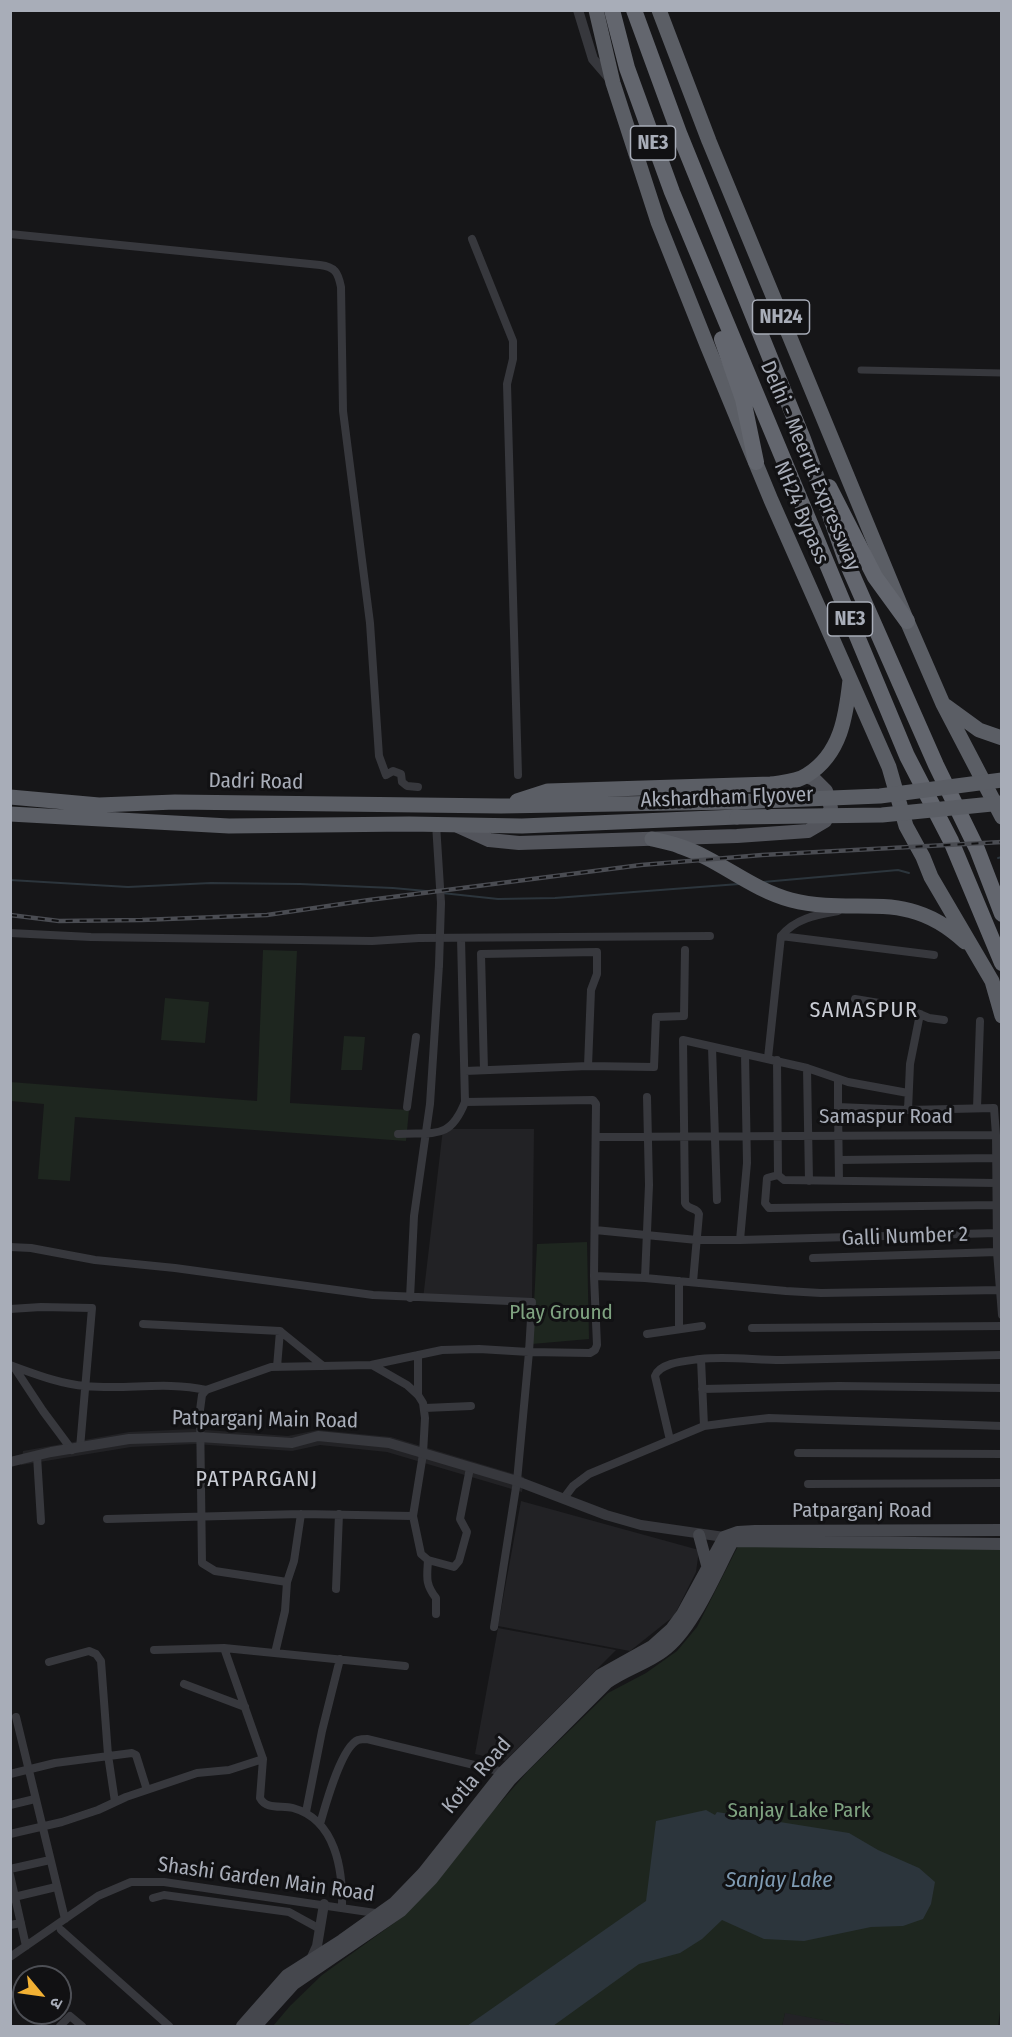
<!DOCTYPE html>
<meta charset="utf-8">
<style>
body{margin:0}
#map{position:relative;width:1012px;height:2037px;overflow:hidden;background:#161618;font-family:"Fira Sans Condensed","Noto Sans Devanagari",sans-serif}
canvas{display:block}
.frame{position:absolute;inset:0;border:12px solid #a8adb8;pointer-events:none}
.north{position:absolute;left:12px;top:1965px;width:60px;height:60px;box-sizing:border-box;background:#111113;border:2px solid #4d4f55;border-radius:50%;rotate:119deg;font-size:16px;font-weight:700;line-height:24px;text-align:center;color:#a8adb8}
.north::after{content:'';display:block;margin:auto;width:21px;height:27px;background:#f2b134;clip-path:polygon(50% 0,100% 100%,50% 72%,0 100%)}
</style>
<div id="map">
<canvas width="1012" height="2037"></canvas>
<div class="frame"></div>
<div class="north">उ</div>
</div>
<script>
const g = document.querySelector('canvas').getContext('2d');
g.lineJoin = 'round';
function fillPath(path, color) { g.fillStyle = color; g.fill(path, 'evenodd'); }
function trace(path, color, width, dash) { g.strokeStyle = color; g.lineWidth = width; g.lineCap = dash ? 'butt' : 'round'; g.setLineDash(dash || []); g.stroke(path); }
function drawText(font, color, halo, rows, align = 'center') {
  g.font = font + ' "Fira Sans Condensed",sans-serif'; g.lineWidth = 6; g.setLineDash([]); g.textBaseline = 'middle'; g.strokeStyle = halo; g.fillStyle = color; for (const [text, x, y, turn = 0] of rows) {
    g.save(); g.translate(x, y); g.rotate((+turn || 0) * Math.PI / 180); g.textAlign = isNaN(turn) ? turn : align; if (halo) g.strokeText(text, 0, 0); g.fillText(text, 0, 0); g.restore();
  }
}
const built = new Path2D(`
 M443,1129h91l-2,170h-109z
 M193,1429l95,7 30,-6 73,7 133,40 -2,15 -135,-40 -67,-7 -28,6 -97,-7 -64,3 -110,18 2,-14 106,-19z
 M521,1501l178,49 -3,22 -22,44 -44,35 -132,-25z
 M498,1628l118,22 -111,111 -30,-7z
 M785,2012l70,14h-73z`);
const green = new Path2D(`
 M263,950l34,1 -7,152 119,7 -3,31 -331,-24 -5,64 -32,-2 6,-75 -33,-3 -1,-19 247,19z
 M165,998l44,4 -4,41 -44,-3z
 M344,1036l21,1 -3,33h-21z
 M587,1242l2,97 -57,5 5,-100z
 M738,1546l263,2 1,449 -4,29h-143l-70,-13 -3,13h-509l17,-20 32,-31 75,-54 35,-34 61,-76 35,-40 80,-78 38,-20 31,-22 20,-24z`);
const water = new Path2D(`
 M706,1810l9,5 2,-3 132,21 29,17 41,18 16,14 -4,22 -8,15 -20,7 -32,1 -67,14 -40,-2 -42,-19 -20,19 -22,14 -41,11 -86,62h-86l179,-125 10,-80z`);
const stream = new Path2D(`
 M998,858l4,-1
 M10,880l118,7 83,-4 89,1 93,4 44,4
 M763,882l135,-12 11,3
 M442,893l56,6 57,-1 184,-14`);
const pedestrian = new Path2D(`
 M861,370l141,3`);
const minor = new Path2D(`
 M10,234l310,31c15,2 18,7 21,22l2,124 27,212 9,133 7,19 7,-4 8,3 1,8 5,4 11,1
 M472,239l41,102v18l-6,25 11,391
 M436,824l5,79
 M10,933l81,4 281,4 47,-3 291,-2
 M781,936l153,19
 M855,999l48,8 26,11 15,2
 M920,1014l-10,50 -2,46 86,-2 2,27
 M712,1047l5,153
 M768,1058l13,-122c15,-18 35,-21 57,-25
 M777,1060l1,115 6,5 212,3
 M807,1068l2,113
 M484,1070l-3,-116 116,-2v22l-6,16 -3,76
 M465,1071l123,-5 66,1 2,-50 28,-1 1,-66
 M838,1079v28l70,3
 M908,1093l-60,-11 -41,-14 -62,-14 2,109 -7,77 257,-7
 M465,1102l128,-2 3,4 -2,172 3,69 -2,5 -5,3 -61,-1 -12,129 -23,146
 M407,1107l9,-70
 M838,1107l1,74
 M977,1108l3,-87
 M398,1134c37,-2 52,6 67,-32l-4,-164
 M596,1137l400,-2 1,117 5,63
 M839,1160l157,-2
 M778,1175l-11,3 -2,25 4,5 228,-3
 M595,1230l102,10h43
 M10,1247l21,1 64,12 80,8 198,27 159,7 -3,50 -50,-3 -37,1 -71,15 -100,2 -65,23 -4,5 -2,15 2,153 13,8 72,11
 M813,1258l184,-6
 M594,1276l51,2 141,13 35,2 180,-3
 M645,1278l4,-93 -2,-88
 M679,1281v48
 M693,1282l6,-68c-2,-7 -11,-4 -14,-11l-2,-163 62,14
 M410,1298l4,-82 16,-112 9,-139
 M10,1309l31,-2 51,1 -12,140
 M143,1324l137,7 42,34
 M752,1328l250,-2
 M647,1334l55,-8
 M418,1355v40
 M701,1359l3,67
 M10,1365c25,9 50,19 76,21 40,4 80,-5 120,4
 M372,1365l35,20 11,10 5,8 2,15 -2,36 -10,62 8,38 7,6 26,7 5,-6 8,-29 -7,-13 10,-51
 M14,1367l29,44 29,39
 M277,1367l3,-36
 M702,1389l137,-3 163,2
 M425,1408l46,-2
 M670,1440l-15,-64c5,-14 32,-15 45,-17 27,-3 55,1 82,1 73,-1 146,-4 220,-5
 M798,1453l204,1
 M37,1456l4,65
 M808,1484l194,-1
 M564,1498l9,-12 16,-12 115,-48 30,-4 35,-4 233,8
 M107,1519l194,-5 112,2
 M428,1560c-1,17 -3,24 8,38v16
 M336,1589l3,-75
 M154,1650l70,-2 181,18
 M275,1653l10,-42 2,-29 7,-21 7,-47
 M49,1662l40,-11 7,3 5,7 7,94 7,47
 M184,1684l61,23
 M16,1717l49,202
 M263,1759l-3,39c6,12 22,7 33,10 43,12 50,62 49,100
 M10,1774l45,-11 77,-10 4,2 11,35
 M10,1805l25,-6
 M306,1812l16,-81 18,-72
 M320,1824c5,-17 21,-77 38,-84 3,-1 6,-1 9,-1l136,33
 M10,1834l52,-12 36,-12 28,-13 71,-24 32,-3 34,-11 -39,-111
 M10,1869l40,-9
 M10,1875l16,71
 M10,1898l46,-11
 M153,1898l11,-3 125,17 31,17
 M10,1925l11,-2
 M61,1930l108,96
 M10,1957l88,-61 33,-14h33l218,32
 M60,2026l10,-10 12,10`);
const tertiary = new Path2D(`
 M578,10l15,49 18,21
 M10,1462l41,-10 78,-13 70,-2 93,6 26,-7 71,7 128,38 89,34 35,10 83,12 6,3
 M311,1959l6,-13 7,-42`);
const secondary = new Path2D(`
 M699,1535l8,30
 M242,2026l45,-51 55,-35 52,-37 29,-30 80,-101 97,-97 52,-29 19,-17 11,-15 42,-77 14,-5 17,-1 247,-1
 M256,2026l38,-42 107,-73 31,-32 78,-99 97,-97c18,-13 40,-19 57,-32 29,-21 52,-78 69,-110l269,3`);
const primary = new Path2D(`
 M458,826l31,14 30,3 218,-7 71,-5 17,-10 6,-13 -5,-17 -12,-12 -8,-3`);
const trunk = new Path2D(`
 M596,10l17,73 45,139 49,123 64,155 118,267 17,59 17,31 8,20 61,104 10,35
 M659,10l50,131 198,480 36,83 59,113
 M946,706l33,24 23,8
 M10,797l89,8 76,-3 326,4 233,-4
 M517,801l31,-10 223,-7c12,-2 26,-2 36,-9 34,-21 39,-59 43,-95
 M10,814l219,12 180,-2 113,2 215,-9
 M652,839c9,2 19,4 27,7 40,13 71,43 112,54 67,17 114,-14 174,42`);
const motorway = new Path2D(`
 M612,10l15,58 45,124 235,564 44,85 51,122
 M634,10l45,123 124,306 44,124 89,202 41,84 25,65
 M722,339l21,60 13,63
 M829,487l46,90 32,44`);
const rail = new Path2D(`
 M10,915l49,6 83,-1 125,-5 102,-15 272,-35 121,-10 240,-13`);
const minorBridge = new Path2D(`
 M439,965l2,-62`);
const trunkBridge = new Path2D(`
 M734,802l146,-6 122,-16
 M737,817l145,-2 120,-12`);
const shields = [
 [653,143,45],
 [781,317,57],
 [850,619,45]
];
const shieldNames = [
 ["NE3",653,143],
 ["NH24",781,317],
 ["NE3",850,619]
];
const streetNames = [
 ["Delhi - Meerut Expressway",810,466,67],
 ["NH24 Bypass",801,513,67],
 ["Dadri Road",256,782,1],
 ["Akshardham Flyover",727,798,-2],
 ["Samaspur Road",886,1117],
 ["Galli Number 2",905,1237,-2],
 ["Patparganj Main Road",265,1420,1],
 ["Patparganj Road",862,1511],
 ["Kotla Road",477,1776,-49],
 ["Shashi Garden Main Road",266,1880,8]
];
const parkNames = [
 ["Play Ground",561,1313],
 ["Sanjay Lake Park",799,1811]
];
const neighbourhoodNames = [
 ["SAMASPUR",864,1011],
 ["PATPARGANJ",257,1480]
];
const waterNames = [
 ["Sanjay Lake",779,1881]
];
fillPath(built, '#222225');
fillPath(green, '#1e261f');
fillPath(water, '#2c353c');
trace(stream, '#2c353c', 2);
trace(pedestrian, '#37383d', 7);
trace(minor, '#37383d', 8);
trace(tertiary, '#37383d', 10);
trace(secondary, '#45474d', 12);
trace(primary, '#53555c', 14);
trace(trunk, '#5b5e65', 15);
trace(motorway, '#63666e', 16);
trace(rail, '#4a4c52', 4.5);
trace(rail, '#111113', 2, [7]);
trace(minorBridge, '#37383d', 8);
trace(trunkBridge, '#5b5e65', 15);
for (const [x, y, w] of shields) { const box = new Path2D(); box.roundRect(x - w / 2, y - 17, w, 34, 4.5); g.fillStyle = '#111113'; g.fill(box); trace(box, '#a8adb8', 1.5); }
drawText('bold 20px', '#a8adb8', null, shieldNames);
drawText('21px', '#a8adb8', '#111113', streetNames);
drawText('21px', '#7fa381', '#111113', parkNames);
g.letterSpacing = '1.5px';
drawText('22px', '#c9ccd4', '#111113', neighbourhoodNames);
g.letterSpacing = '0px';
drawText('italic 22px', '#7f9bb3', '#111113', waterNames);
</script>
